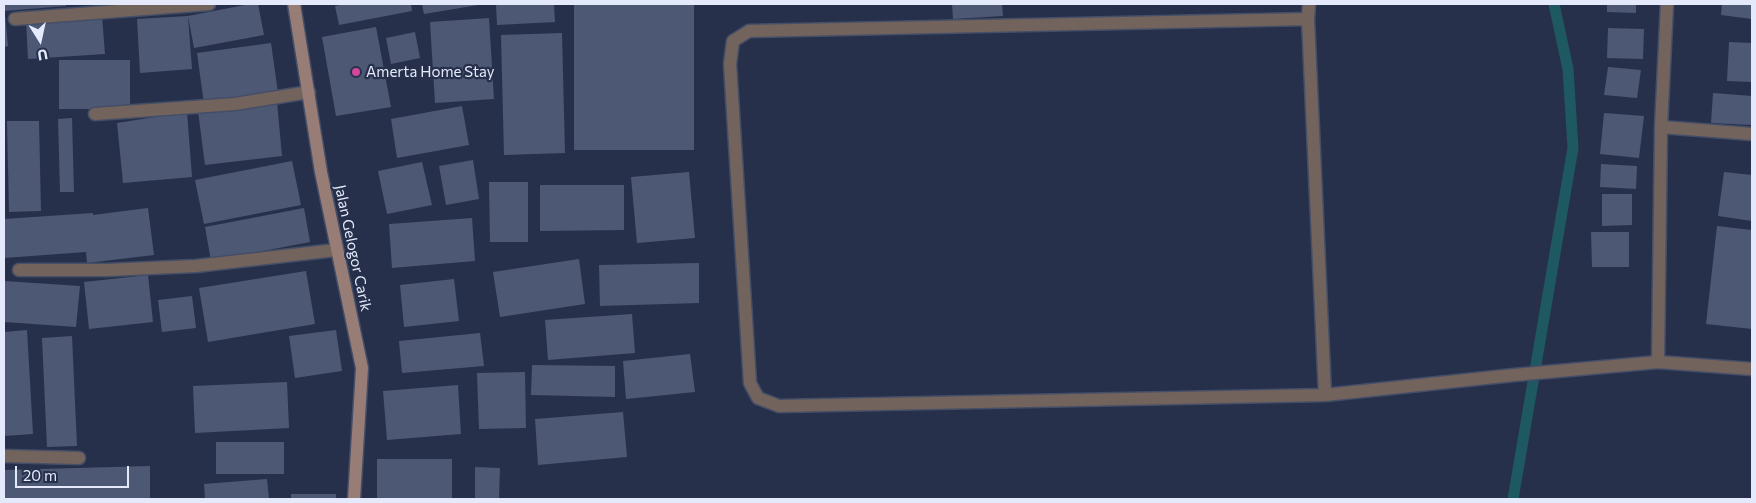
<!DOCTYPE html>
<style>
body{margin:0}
#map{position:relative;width:1756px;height:503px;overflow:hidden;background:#27304b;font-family:Commissioner,sans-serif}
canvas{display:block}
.frame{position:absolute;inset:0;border:5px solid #e4eafc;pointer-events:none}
.north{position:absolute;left:15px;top:15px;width:50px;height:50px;-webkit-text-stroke:4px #27304b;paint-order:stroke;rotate:170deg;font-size:14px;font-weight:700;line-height:20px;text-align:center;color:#e4eafc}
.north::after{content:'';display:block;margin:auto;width:18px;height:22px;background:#e4eafc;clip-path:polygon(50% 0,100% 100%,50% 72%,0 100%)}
.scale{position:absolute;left:15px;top:466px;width:114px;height:22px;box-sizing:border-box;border:2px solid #e4eafc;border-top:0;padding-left:6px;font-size:15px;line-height:18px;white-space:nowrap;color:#e4eafc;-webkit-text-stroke:4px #27304b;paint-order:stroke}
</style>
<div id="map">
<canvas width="1756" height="503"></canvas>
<div class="frame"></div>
<div class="north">U</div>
<div class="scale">20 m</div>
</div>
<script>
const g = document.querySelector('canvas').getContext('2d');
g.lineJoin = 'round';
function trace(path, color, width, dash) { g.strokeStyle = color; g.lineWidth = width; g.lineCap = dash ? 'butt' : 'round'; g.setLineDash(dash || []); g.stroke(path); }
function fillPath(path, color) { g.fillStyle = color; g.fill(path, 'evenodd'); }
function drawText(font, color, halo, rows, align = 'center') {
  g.font = font + ' Commissioner,sans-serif'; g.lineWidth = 4.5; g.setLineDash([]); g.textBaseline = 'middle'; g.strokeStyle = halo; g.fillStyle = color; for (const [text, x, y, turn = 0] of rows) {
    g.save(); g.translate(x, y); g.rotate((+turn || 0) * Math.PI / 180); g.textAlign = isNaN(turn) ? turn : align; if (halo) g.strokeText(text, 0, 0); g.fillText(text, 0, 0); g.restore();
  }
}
const stream = new Path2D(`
 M1513,499l60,-351 -5,-79 -14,-65`);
const building = new Path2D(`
 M4,4h62v2l-62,5z
 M250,4h8l6,31 -70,13 -6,-32z
 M345,4h66l1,7 -73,14 -4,-19z
 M422,4h56v1l-54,9z
 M496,4h58l1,18 -58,3z
 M574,4h120v146h-120z
 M952,4h50l1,12 -50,3z
 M1607,4h29v9l-29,-1z
 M1722,4h30v15l-31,-4z
 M4,14h1l3,32 -4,1z
 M102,16l3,38 -77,5 -2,-38z
 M188,16l4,53 -52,4 -3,-54z
 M489,18l5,81 -59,4 -5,-81z
 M376,27l15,80 -55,9 -14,-79z
 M1608,28l36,1 -1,30 -36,-1z
 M415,32l5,26 -29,6 -5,-26z
 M562,33l3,120 -61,2 -3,-120z
 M1729,42l23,1v39l-25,-1z
 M271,43l7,50 -74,11 -7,-51z
 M59,60h71v49h-71z
 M1608,67l33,3 -4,28 -33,-3z
 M1713,93l39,3v29l-41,-2z
 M277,102l5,54 -77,9 -7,-54z
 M462,106l7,39 -72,13 -6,-39z
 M187,112l5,65 -69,6 -6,-60z
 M1604,113l40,3 -5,42 -39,-4z
 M72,118l2,74h-14l-2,-73z
 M7,121h32l2,90 -32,1z
 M473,160l6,39 -33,6 -7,-39z
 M292,161l9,44 -97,19 -9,-44z
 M422,162l10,43 -45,9 -9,-43z
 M1601,164l36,2 -1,23 -36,-2z
 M689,172l6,66 -58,5 -6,-66z
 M1724,172l28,3v46l-34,-5z
 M489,182h39v60h-38z
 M540,185h84v45l-84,1z
 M1602,194h30v31l-30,1z
 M148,208l6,47 -67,8 -1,-11 -82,6v-39l89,-6v2z
 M304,208l6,34 -99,19 -6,-34z
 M472,218l3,43 -83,7 -3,-44z
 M1717,226l35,4v99l-46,-5z
 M1591,232h38v35h-37z
 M579,259l6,45 -85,13 -7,-45z
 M699,263v40l-99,3 -1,-41z
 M306,271l9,53 -107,18 -9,-54z
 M148,275l5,47 -64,7 -5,-47z
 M454,279l5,42 -55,6 -4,-42z
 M4,281l76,5 -4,41 -72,-5z
 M192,296l4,32 -34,4 -4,-32z
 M632,314l3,39 -87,7 -3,-40z
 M27,330l6,104 -29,2v-104z
 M336,330l6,41 -47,7 -6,-42z
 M480,333l4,33 -82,7 -3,-32z
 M72,336l5,110 -30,1 -5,-109z
 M690,354l5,38 -69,7 -3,-38z
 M532,365l83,1v31l-84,-2z
 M525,372l1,56 -47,1 -2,-56z
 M287,382l2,46 -94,5 -2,-47z
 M458,385l3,49 -74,6 -4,-49z
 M623,412l4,45 -89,8 -3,-46z
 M216,442h68v32h-68z
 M377,459h75v40h-75z
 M150,466v33h-146v-29z
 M475,467l25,1 -1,31h-24z
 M267,479l2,20h-64l-1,-15z
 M291,494h45v5h-45z`);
const lane = new Path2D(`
 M1308,19l1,-15`);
const street = new Path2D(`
 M15,19l194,-15
 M95,114l140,-10 74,-12
 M1661,127l91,7
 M19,270h88l89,-4 140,-16
 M1658,362l3,-235 6,-123
 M1325,395l-17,-376 -559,12 -16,10 -3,23 20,319 8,15 21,8 546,-11 189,-20 144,-13 94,7
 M4,456l75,2`);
const secondary = new Path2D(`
 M294,4l27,168 41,196 -8,131`);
const markers = [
 [356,72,5,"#d1479c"]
];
const poiNames = [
 ["Amerta Home Stay",366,72]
];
const streetNames = [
 ["Jalan Gelogor Carik",353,248,78]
];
trace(stream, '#1e5860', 11);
fillPath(building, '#4d5875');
trace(lane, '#454e67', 15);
trace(street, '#454e67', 15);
trace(secondary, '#454e67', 15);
trace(lane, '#73635d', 12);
trace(street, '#73635d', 12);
trace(secondary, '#977d75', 12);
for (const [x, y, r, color] of markers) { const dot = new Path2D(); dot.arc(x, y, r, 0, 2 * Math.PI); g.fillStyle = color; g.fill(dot); trace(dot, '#27304b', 2); }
drawText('15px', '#e4eafc', '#27304b', poiNames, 'left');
drawText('15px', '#e4eafc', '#27304b', streetNames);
</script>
